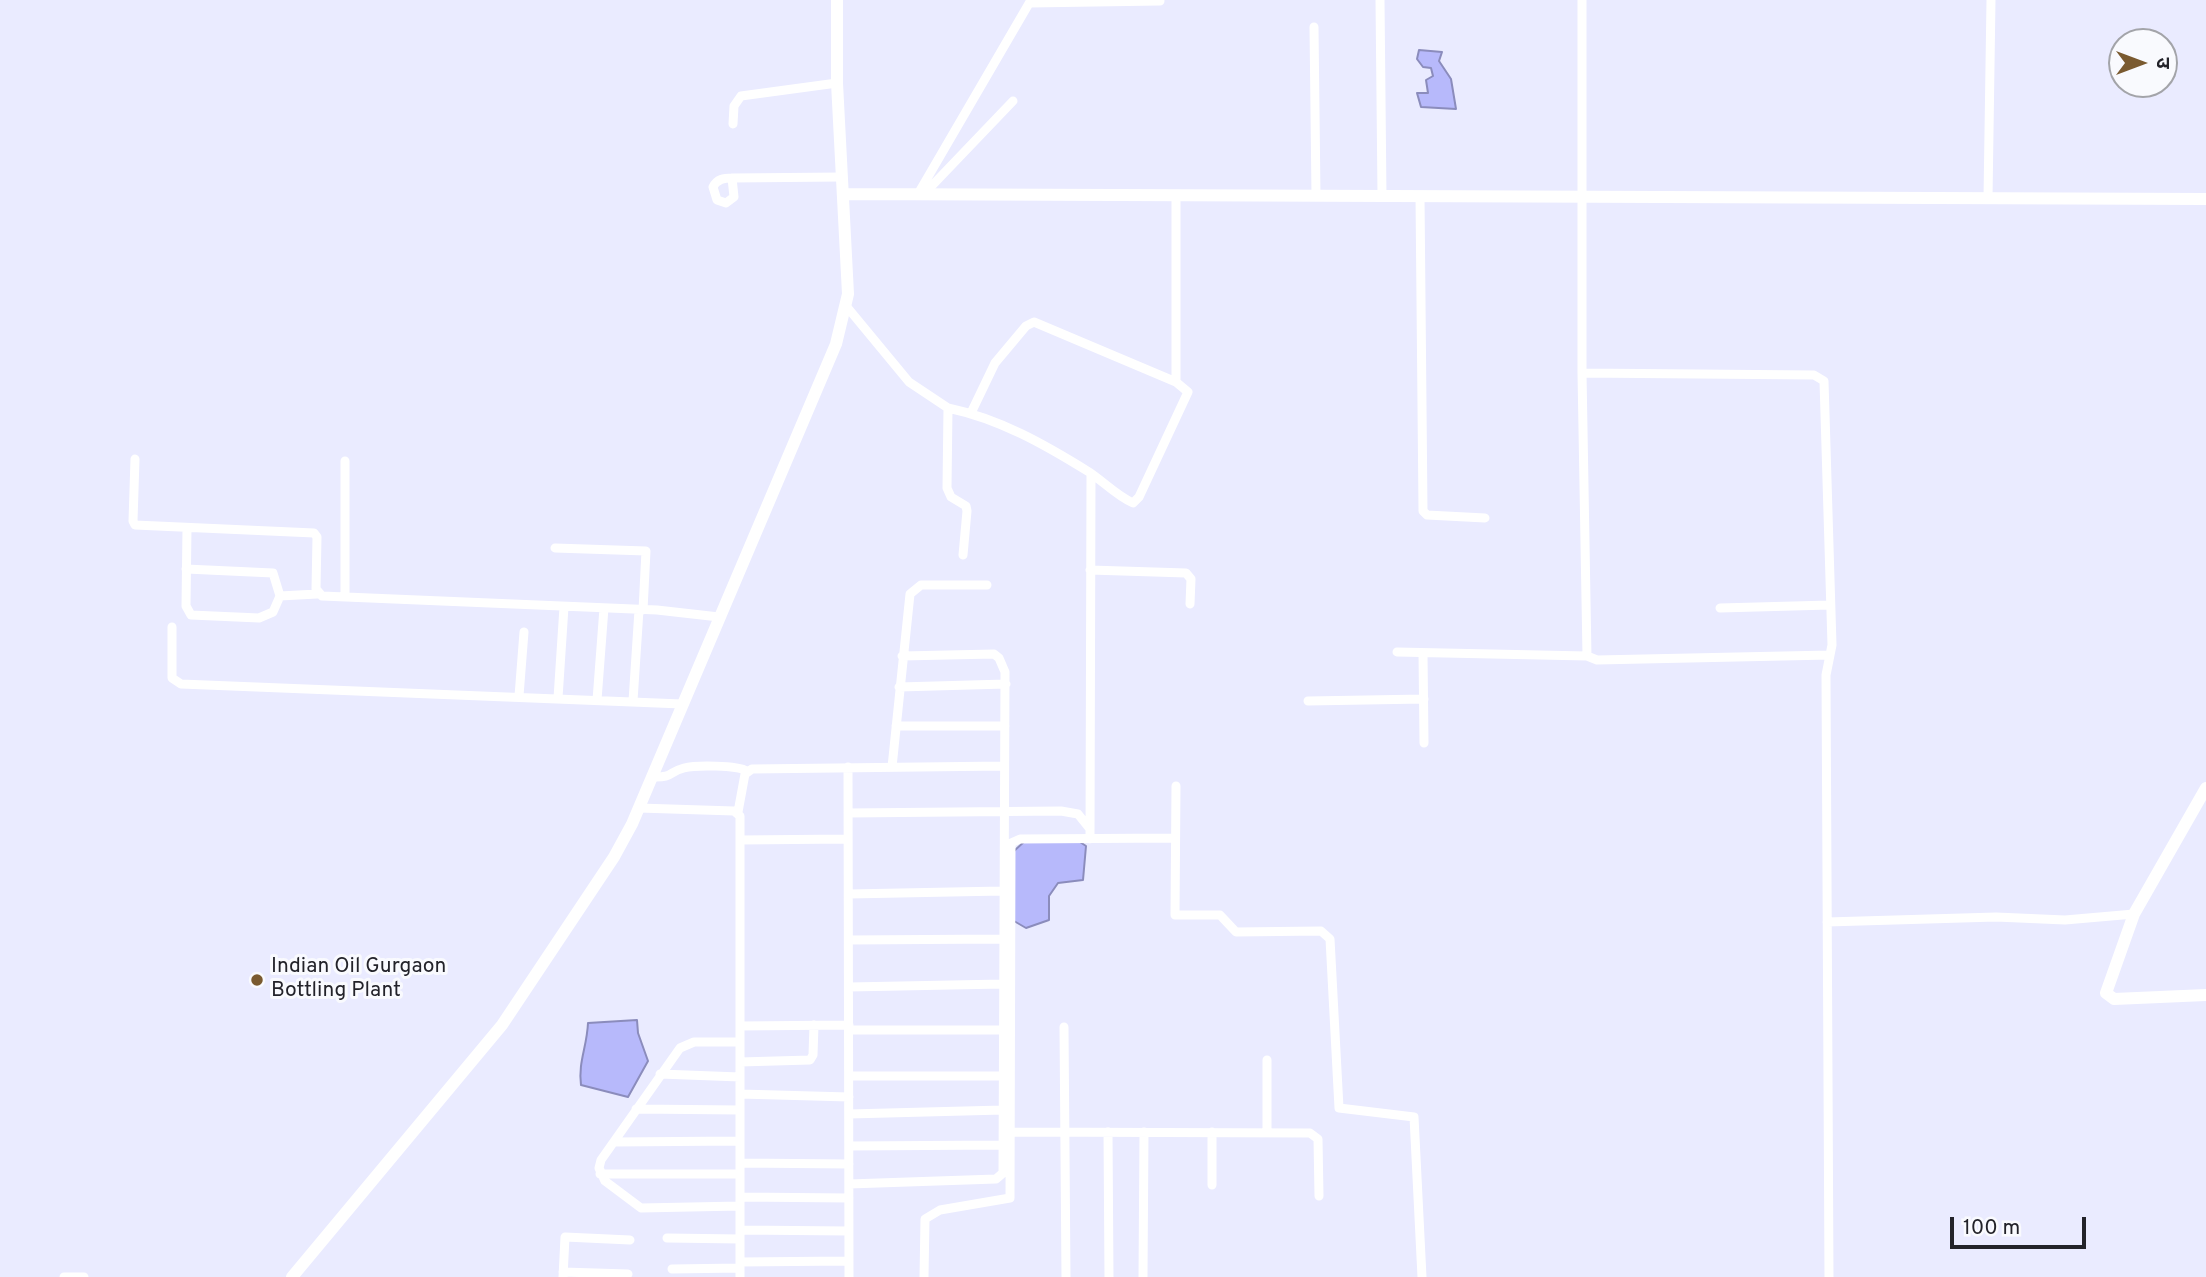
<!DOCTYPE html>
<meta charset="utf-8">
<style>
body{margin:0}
#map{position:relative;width:2206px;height:1277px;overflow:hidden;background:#eaebff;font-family:Overpass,"Noto Sans Devanagari",sans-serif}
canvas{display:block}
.north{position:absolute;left:2108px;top:28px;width:70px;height:70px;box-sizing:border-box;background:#f9fafe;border:2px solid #a3a4a9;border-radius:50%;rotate:90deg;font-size:19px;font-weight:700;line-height:28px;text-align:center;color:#23232a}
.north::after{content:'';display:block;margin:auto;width:24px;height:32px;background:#7a5a30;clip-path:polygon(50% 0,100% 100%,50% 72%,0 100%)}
.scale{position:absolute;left:1950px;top:1217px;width:136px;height:32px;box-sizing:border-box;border:4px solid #23232a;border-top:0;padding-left:9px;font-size:21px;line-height:24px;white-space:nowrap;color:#23232a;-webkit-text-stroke:5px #f9fafe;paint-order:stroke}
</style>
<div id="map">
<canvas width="2206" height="1277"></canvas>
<div class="north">उ</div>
<div class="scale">100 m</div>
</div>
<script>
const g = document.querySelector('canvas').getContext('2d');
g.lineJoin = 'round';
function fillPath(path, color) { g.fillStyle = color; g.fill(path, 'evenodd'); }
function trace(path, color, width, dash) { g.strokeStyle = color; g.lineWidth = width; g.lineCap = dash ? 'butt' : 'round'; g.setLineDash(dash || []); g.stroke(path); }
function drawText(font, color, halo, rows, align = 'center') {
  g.font = font + ' Overpass,sans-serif'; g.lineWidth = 6; g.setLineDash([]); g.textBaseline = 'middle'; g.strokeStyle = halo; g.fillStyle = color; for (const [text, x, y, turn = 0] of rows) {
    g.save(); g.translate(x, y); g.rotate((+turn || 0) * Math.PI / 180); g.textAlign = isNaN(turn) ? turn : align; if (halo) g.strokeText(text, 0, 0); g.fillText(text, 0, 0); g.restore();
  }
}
const water = new Path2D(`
 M1419,50l23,2 -3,9 12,18 5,30 -35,-2 -4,-14h11l-2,-13 7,-4 -2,-8 -8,-1 -6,-8z
 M1026,840h51l9,6 -3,34 -25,3 -9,13v24l-23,8 -12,-7v-70z
 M637,1020l1,13 10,28 -20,36 -47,-12c-3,-23 6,-38 7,-62z`);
const street = new Path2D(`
 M1380,0l2,196
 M1582,0v373l5,283 10,4 233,-5
 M1030,3l130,-2
 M1314,27l2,169
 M733,124l1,-18 7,-10 96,-13
 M732,178l2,19 -8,6 -9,-3 -4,-13c4,-8 11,-9 19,-9l110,-1
 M918,194l113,-194
 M924,194l89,-93
 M1176,195v187
 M1420,196l3,315 4,4 58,3
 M1988,198l3,-198
 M847,307l62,75 39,26 -1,80 4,9 15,9 1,5 -4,44
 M1582,373l232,2 10,6 8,264 -6,30 3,602
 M948,408c52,11 96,36 141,64 15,10 28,24 44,31l6,-6 49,-105 -12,-10 -142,-60 -8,4 -31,37 -24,50
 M135,459l-2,62 2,4 179,8 3,4 -1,52 6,7 335,14 62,7
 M187,528l-1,78 5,9 68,3 14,-6 7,-16 37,-2
 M555,548l91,3 -3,59
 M186,569l87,4 7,23
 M1090,570l96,3 5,6 -1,25
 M345,597v-136
 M1720,608l110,-3
 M172,627v51l9,6 501,20
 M1397,652l190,4
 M1423,653l1,90
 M899,687l107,-3
 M519,696l5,-64
 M558,698l6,-91
 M597,700l7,-92
 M633,701l6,-91
 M1308,701l116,-2
 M896,726h109
 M848,767l1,510
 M892,767l18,-173 11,-9h66
 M652,777c22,1 16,-5 32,-9 11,-3 53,-3 63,3
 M1176,786l-1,129h45l16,17 85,-1 9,8 9,169 75,9 8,160
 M639,808l95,3 6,5v461
 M738,812l7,-38 7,-5 252,-3
 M848,813l213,-2 17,3 12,15
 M1090,839l1,-365
 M740,840l108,-1
 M849,894l154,-3
 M1827,922l169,-5 69,3 69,-6
 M849,940l154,-1
 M849,987l154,-3
 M740,1026l109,-1
 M1064,1027l2,250
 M849,1030h154
 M740,1042h-46l-14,6 -79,112 -2,8 6,13 36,27 99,-2
 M1267,1060v72
 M740,1062l70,-2 3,-5 1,-30
 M660,1074l80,3
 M849,1076h154
 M740,1094l109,3
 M636,1109l104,1
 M849,1114l154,-4
 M1010,1132l300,1 8,6 1,57
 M1108,1132l1,145
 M614,1142l126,-1
 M849,1146l154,-1
 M740,1163l109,1
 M600,1174h140
 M849,1184l147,-5 7,-6 2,-501 -6,-14 -5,-4 -92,2
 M1212,1185v-53
 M740,1197l109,1
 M740,1230l108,1
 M667,1238l73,1
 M740,1262l108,-1
 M672,1269l68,-1
 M563,1272l65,2
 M64,1277h20
 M563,1277l2,-40 65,3
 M924,1277l1,-58 15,-9 70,-12 1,-355 9,-4 154,-1
 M1143,1277l1,-145`);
const secondary = new Path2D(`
 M843,194l1363,5
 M2206,788l-72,126 -28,79 8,6 92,-4
 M292,1277l210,-252 112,-168 18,-33 204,-480 12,-50 -11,-211v-83`);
const markers = [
 [257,980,7,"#7a5a30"]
];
const poiNames = [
 ["Indian Oil Gurgaon",271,968],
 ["Bottling Plant",271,992]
];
fillPath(water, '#b7b9fb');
trace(water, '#8b8cbc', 2);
trace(street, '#fff', 9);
trace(secondary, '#fff', 12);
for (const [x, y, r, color] of markers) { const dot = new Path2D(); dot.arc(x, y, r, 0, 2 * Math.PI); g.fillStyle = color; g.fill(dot); trace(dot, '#f9fafe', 2.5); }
drawText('21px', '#23232a', '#f9fafe', poiNames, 'left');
</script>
